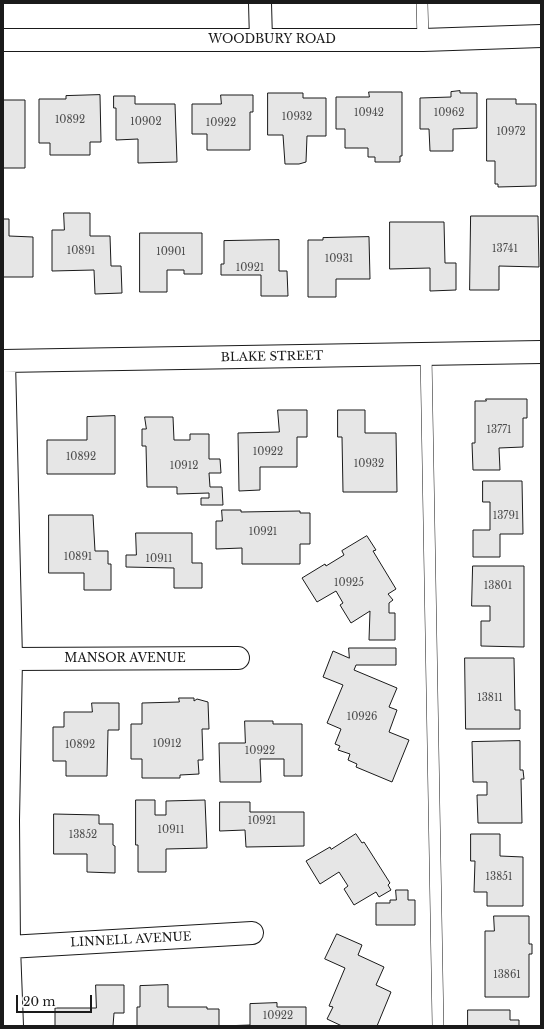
<!DOCTYPE html>
<style>
body{margin:0}
#map{position:relative;width:544px;height:1029px;overflow:hidden;background:#fff;font-family:"Libre Baskerville",serif}
canvas{display:block}
.frame{position:absolute;inset:0;border:4px solid #1a1a1a;pointer-events:none}
.scale{position:absolute;left:16px;top:995px;width:76px;height:18px;box-sizing:border-box;border:2px solid #1a1a1a;border-top:0;padding-left:5px;font-size:12px;line-height:14px;white-space:nowrap;color:#1a1a1a;-webkit-text-stroke:3px #fff;paint-order:stroke}
</style>
<div id="map">
<canvas width="544" height="1029"></canvas>
<div class="frame"></div>
<div class="scale">20 m</div>
</div>
<script>
const g = document.querySelector('canvas').getContext('2d');
g.lineJoin = 'round';
function fillPath(path, color) { g.fillStyle = color; g.fill(path, 'evenodd'); }
function trace(path, color, width, dash) { g.strokeStyle = color; g.lineWidth = width; g.lineCap = dash ? 'butt' : 'round'; g.setLineDash(dash || []); g.stroke(path); }
function drawText(font, color, halo, rows, align = 'center') {
  g.font = font + ' "Libre Baskerville",serif'; g.lineWidth = 3; g.setLineDash([]); g.textBaseline = 'middle'; g.strokeStyle = halo; g.fillStyle = color; for (const [text, x, y, turn = 0] of rows) {
    g.save(); g.translate(x, y); g.rotate((+turn || 0) * Math.PI / 180); g.textAlign = isNaN(turn) ? turn : align; if (halo) g.strokeText(text, 0, 0); g.fillText(text, 0, 0); g.restore();
  }
}
const building = new Path2D(`
 M460,91v2h17v35l-24,1v22h-23l-1,-22h-9v-31l31,-1v-5z
 M369,92h33v64h-2v6h-25v-5h-7v-9h-23v-19h-9v-32h33z
 M268,93h35v5h23v38h-19l-1,26 -7,2h-14l-2,-29h-15z
 M100,95l1,47h-11v13h-40v-12h-11v-44h27v-3z
 M221,95h32v17h-3v38h-43v-16h-15v-30h29z
 M114,96h21v8h40l2,58 -39,1v-24l-22,1v-32h-2z
 M487,99h29v5h20v82l-38,1v-3h-3v-23h-8z
 M3,100h22v68h-22z
 M64,213h26v23h20l1,30h10l1,27 -27,1 -1,-24 -42,1v-41h12z
 M471,216h67l1,51 -40,-1v24h-29z
 M3,219h6v17l24,1v40h-30z
 M390,222h54l1,41h11v27l-26,1v-23l-40,1z
 M140,233h62v41h-18v-4h-17v22h-27z
 M369,237l1,42h-34v18h-28v-57h15v-2z
 M279,240v31h8l1,25h-27v-21h-40v-11h3v-23z
 M486,399h41v19h-4v29l-24,1 1,22h-27l-1,-27h3v-42h11z
 M278,410h29v27h-10v30h-37v23l-21,1 -1,-58 41,-1z
 M338,410h27v23h31l1,59h-54l-1,-55h-4z
 M115,416v58h-68v-34h40v-23z
 M145,417h28l1,23h16v-6h19v25h11l1,14h-12l1,14h12l1,18h-22v-7h8v-5l-32,1v-7h-30l-1,-41h-4v-17h4z
 M483,481h39l1,53h-23v23h-27v-27h17v-28h-7z
 M222,510h19v2l59,-1v2h10v31h-10v20h-58v-16l-26,1v-28h6z
 M49,515h44l2,36h13v13h3v26h-27v-17h-35z
 M136,533h56v30h10v25h-28v-20l-48,-1v-12h10z
 M367,536l9,14 -3,1 23,38 -8,5 5,6 -4,3v10h6v27h-26l1,-29 -19,12 -11,-18 3,-2 -7,-12 -19,11 -15,-24 23,-14 1,2 18,-11 -2,-4z
 M473,566h51v81l-43,-1v-25h9v-15h-18z
 M349,648h47v17h-40l-2,5 43,18 -8,19 8,3 -8,22 20,8 -17,42 -36,-15 1,-3 -9,-4 2,-6 -12,-4 2,-4 -5,-2 6,-15 -14,-6 16,-38 -20,-8 10,-26 16,7z
 M465,658h49l1,52h5v19h-54z
 M179,698h15v3l3,-2 11,3 1,27h-7l1,31h-5l1,14 -19,1v3h-38v-19h-11v-35h11v-21l37,-1z
 M92,703h27v27h-11l-1,46h-41v-15h-13v-34h11v-15h28z
 M245,721h28v3h29v52h-18v-17h-24l1,23h-41l-1,-39h26z
 M520,741v29h3l1,9h-3l1,44h-44l-1,-28h10v-13h-14l-1,-40z
 M136,800h19v15h11v-14l39,-1 2,48 -41,1v23h-28v-27h-2z
 M220,802h30v10h54v34l-58,1 -1,-17 -25,1z
 M54,814l45,1v9h14v21l2,1v27l-28,-1v-18h-33z
 M356,834l6,9 2,-1 26,41 -2,2 3,5 -12,7 -3,-5 -22,13 -10,-16 4,-3 -9,-14 -19,12 -14,-23 24,-14 1,2z
 M471,834h29v22l23,1v49h-36v-14h-13l1,-31h-4z
 M396,890h12v10h7v25h-39v-22h14v-3h6z
 M494,916h35v28h3v10h-3v43h-44v-66h9z
 M337,934l25,11 -4,10 26,12 -8,18 15,7 -14,34h-35l-15,-7 6,-12 -4,-1 16,-38 -20,-9z
 M96,985h28v28h-10l-1,13h-58v-18h41z
 M168,985v22h39v2h12v17h-82v-19h3v-21z
 M277,1003v4h29v19h-84l28,-1v-21z
 M468,1010h42v10h9v6h-51z`);
const service = new Path2D(`
 M422,3l1,37
 M426,354l12,672`);
const minor = new Path2D(`
 M260,3l1,37
 M3,40h420l118,-4
 M3,361l538,-9
 M4,361l7,298 -3,161 1,127 3,79
 M11,659l227,-1
 M9,947l243,-14`);
const numberNames = [
 ["10942",369,113],
 ["10962",449,113],
 ["10932",297,117],
 ["10892",70,120],
 ["10902",146,122],
 ["10922",221,123],
 ["10972",511,132],
 ["13741",505,249],
 ["10891",81,251],
 ["10901",171,252],
 ["10931",339,259],
 ["10921",250,268],
 ["13771",499,430],
 ["10922",268,452],
 ["10892",81,457],
 ["10932",369,464],
 ["10912",184,466],
 ["13791",506,516],
 ["10921",263,532],
 ["10891",78,557],
 ["10911",159,559],
 ["10925",349,583],
 ["13801",498,586],
 ["13811",490,698],
 ["10926",362,717],
 ["10912",167,744],
 ["10892",80,745],
 ["10922",260,751],
 ["10921",262,821],
 ["10911",171,830],
 ["13852",83,835],
 ["13851",499,877],
 ["13861",507,975],
 ["10922",278,1016]
];
const streetNames = [
 ["WOODBURY ROAD",272,40],
 ["BLAKE STREET",272,357,-1],
 ["MANSOR AVENUE",125,659],
 ["LINNELL AVENUE",131,940,-3]
];
fillPath(building, '#e6e6e6');
trace(building, '#1a1a1a', 1);
trace(service, '#1a1a1a', 12);
trace(minor, '#1a1a1a', 24);
trace(service, '#fff', 11);
trace(minor, '#fff', 22);
drawText('10px', '#4d4d4d', null, numberNames);
drawText('12px', '#1a1a1a', '#fff', streetNames);
</script>
